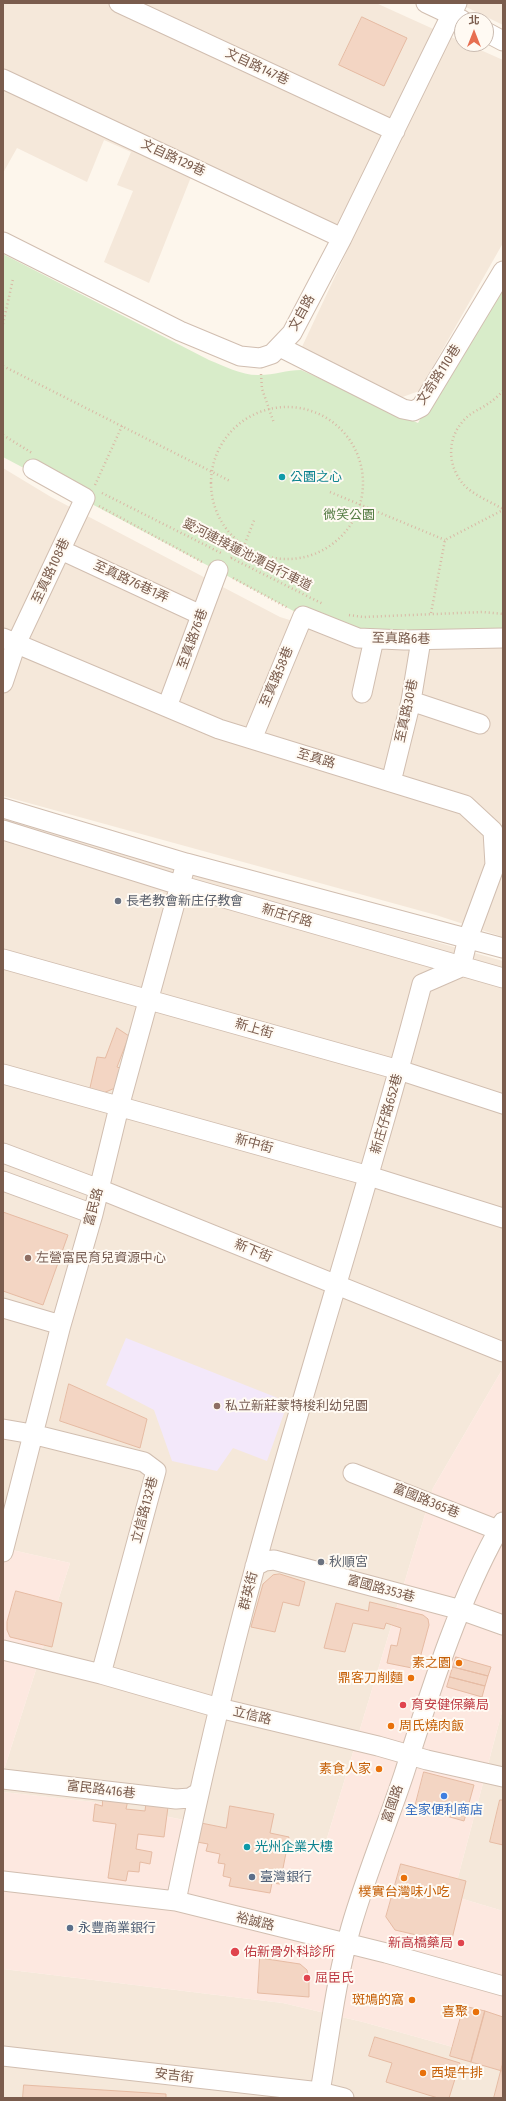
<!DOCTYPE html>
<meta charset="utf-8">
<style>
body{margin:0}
#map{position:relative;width:506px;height:2101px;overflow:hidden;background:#fdf6ec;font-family:"Fira Sans Condensed","Noto Sans TC",sans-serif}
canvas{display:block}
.frame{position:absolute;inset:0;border:4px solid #7a5c4d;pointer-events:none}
.north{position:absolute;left:454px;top:12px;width:40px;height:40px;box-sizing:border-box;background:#fffaf3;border:1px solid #cabbb1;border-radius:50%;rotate:0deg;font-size:11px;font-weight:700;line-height:16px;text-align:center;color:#7a5c4d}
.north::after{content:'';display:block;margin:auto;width:14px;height:18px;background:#e76f51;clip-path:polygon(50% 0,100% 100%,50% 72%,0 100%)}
</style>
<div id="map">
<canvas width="506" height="2101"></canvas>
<div class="frame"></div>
<div class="north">北</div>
</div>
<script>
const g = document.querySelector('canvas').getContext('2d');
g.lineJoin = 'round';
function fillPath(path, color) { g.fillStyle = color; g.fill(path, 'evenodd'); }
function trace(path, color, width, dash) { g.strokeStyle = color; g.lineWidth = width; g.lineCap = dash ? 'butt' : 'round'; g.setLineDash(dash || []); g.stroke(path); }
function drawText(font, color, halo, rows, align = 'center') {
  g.font = font + ' "Fira Sans Condensed","Noto Sans TC",sans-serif'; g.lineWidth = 4; g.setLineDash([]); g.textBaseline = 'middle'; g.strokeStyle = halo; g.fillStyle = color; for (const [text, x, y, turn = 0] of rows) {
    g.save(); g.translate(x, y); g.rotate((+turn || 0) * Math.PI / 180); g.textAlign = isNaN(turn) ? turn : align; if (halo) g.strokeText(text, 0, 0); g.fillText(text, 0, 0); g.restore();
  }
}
const residential = new Path2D(`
 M3,3h373l86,39v2h5l36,16v183l-84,148 -22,8 -97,-48 48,-102 -157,-72 -42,106 -45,-21 29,-71 -16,-6 14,-33 -27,-12 -17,42 -70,-34 -14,25z
 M458,3h45v22z
 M3,468l48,29 229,120 106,33 117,-5 -2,218 2,74 -67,-22 -433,-119z
 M3,819l500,142v407l-70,120 -109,360 -230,-46 -91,-10v-19l67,-210 -67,-15z
 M503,1708v203l-50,-15z
 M3,1969l280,34 80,19 140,39v37h-500z`);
const commercial = new Path2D(`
 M503,1368v340l-50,188 50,15v150l-140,-39 -80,-19 -280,-34v-177l91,10 230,46 109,-360z
 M3,1548l67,15 -67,210z`);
const education = new Path2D(`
 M126,1338l162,64 -21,59 -34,-13 -16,23 -45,-10 -18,-51 -48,-25z`);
const green = new Path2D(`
 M3,254l206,106c15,6 34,16 51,15 14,0 27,-5 41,-5l117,53 85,-148v363h-145l-55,-22 -300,-159z`);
const building = new Path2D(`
 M362,17l45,21 -23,48 -45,-21z
 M117,1028l12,8 -12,31 3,1 -5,20 -14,6 -12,-2 8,-35 8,1z
 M3,1212l65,23 -25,70 -40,-14z
 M69,1384l78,35 -7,29 -80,-27z
 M280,1574l25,8 -6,24 -16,-4 -8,30 -24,-5 12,-43 10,-9z
 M16,1591l46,12 -10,44 -42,-10 -3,-7v-8z
 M370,1602l53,13 5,4 1,6 -12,44 -30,-6 4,-18 6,1 4,-18 -15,-5 -2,6 -31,-6 -8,29 -21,-4 12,-45 32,8z
 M456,1657l35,10 -3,9 -35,-9z
 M453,1667l35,9 -3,10 -35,-9z
 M450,1677l35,9 -3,11 -35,-10z
 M424,1772l50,13 -10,36 -49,-14z
 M103,1796l25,4 -2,9 19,2 1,-8 22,4 -4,30 -26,-3 -2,15 16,3 -2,12 -10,-2 -1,10 -11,-1 -2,10 -18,-3 8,-54 -23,-3 2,-17 7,2z
 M500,1800h3v45l-13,-3z
 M230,1806l44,8 -4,19 19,4 -9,47 -8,-1 -2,10 -41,-7 2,-8 -8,-2 2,-12 -7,-1 2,-9 -14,-3 2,-7 -11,-2 4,-19 25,5z
 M401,1864l65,17 -15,62 -56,-13 -9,-13z
 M260,1958l40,6 7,6 2,9v18l-51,-4z
 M464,2006l21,5 -14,51 -21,-6z
 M485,2011l18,6 -1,54 -31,-9z
 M375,2037l85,26 -11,35h-11l-52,-16 6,-19 -23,-7z
 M502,2066l1,32h-9z
 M24,2085l142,9v4h-143z`);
const path = new Path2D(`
 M3,324l10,-45
 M3,366l227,115
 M261,374l1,15 12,34
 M503,391c-4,4 -9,9 -14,12 -8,6 -18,9 -25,17 -18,19 -17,48 2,67 10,9 25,15 37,22
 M211 483a76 76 0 1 1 152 0a76 76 0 1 1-152 0Z
 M3,435l29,18
 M95,485l27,-59
 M330,492l115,48
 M102,493l119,60
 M99,506l105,57
 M231,558l92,46
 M231,558l13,-12 11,-28
 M233,578l55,30
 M431,613l14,-73 58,-30
 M349,615l14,2 120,-5 20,2`);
const minor = new Path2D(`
 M119,3l276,128
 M426,3l36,17
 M486,32l17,9
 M3,79l339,159
 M3,242l177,89 60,25 20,2 12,-4 20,-21 50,-95 115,-235
 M280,347l123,62 10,2 8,-4 82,-136
 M61,550l140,65
 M3,638l216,91 246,76 28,26 2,34 -27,73 -7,29 -39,17c-51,195 -114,388 -167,583 -30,111 -56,222 -79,334
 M3,683l13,-39 69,-146 -52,-29
 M362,693l12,-54
 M411,701l69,23
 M167,707l51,-137
 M252,739l51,-123 55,22 46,2 99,-2
 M391,782l20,-81 10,-61
 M3,808l183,55 317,85
 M3,830l176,55 324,93
 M3,959l396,111 104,34
 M3,1074l366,102 134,42
 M3,1153l96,36 404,163
 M3,1181l90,33
 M3,1308l58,17
 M3,1429l29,5 112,28 12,9 -55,203
 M353,1473l145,57
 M3,1552l58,-227 32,-111 26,-107 67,-244
 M255,1566l10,-5 9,-1 187,50 42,15
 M3,1650l98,24 118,34 159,38 49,14 76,17
 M3,1779l173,20 14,-1 8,-5
 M3,1881l173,20 210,52 117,33
 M3,2056l317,36 24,6
 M319,2098c10,-57 16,-115 32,-171 15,-52 36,-102 53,-153 26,-82 56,-179 99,-252`);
const markers = [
 [282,477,4,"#0f9aa8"],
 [118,901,4,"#6b7280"],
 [28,1258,4,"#8d6e63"],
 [217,1406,4,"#8d6e63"],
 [321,1562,4,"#6b7280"],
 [459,1663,4,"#e8710a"],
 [411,1678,4,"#e8710a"],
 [403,1705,4,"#e0444e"],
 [391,1726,4,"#e8710a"],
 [379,1769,4,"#e8710a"],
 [444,1796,4,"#3f7fe0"],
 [247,1847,4,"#0f9aa8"],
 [252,1877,4,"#5c6f8a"],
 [404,1878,4,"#e8710a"],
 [70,1928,4,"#5c6f8a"],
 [461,1943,4,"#e0444e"],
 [235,1952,5,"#e0444e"],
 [307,1978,4,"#e0444e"],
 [412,2000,4,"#e8710a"],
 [476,2012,4,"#e8710a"],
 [423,2073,4,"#e8710a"]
];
const streetNames = [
 ["文自路147巷",257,67,25],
 ["文自路129巷",173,158,25],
 ["文自路",302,313,-61],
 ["文奇路110巷",439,375,-57],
 ["愛河連接蓮池潭自行車道",247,555,27],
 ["至真路108巷",51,571,-65],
 ["至真路76巷1弄",131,582,25],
 ["至真路76巷",193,639,-70],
 ["至真路6巷",401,639,1],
 ["至真路58巷",277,677,-67],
 ["至真路30巷",407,711,-78],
 ["至真路",316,759,17],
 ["新庄仔路",287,916,16],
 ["新上街",254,1029,16],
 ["新庄仔路652巷",387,1114,-74],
 ["新中街",254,1144,15],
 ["富民路",94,1207,-75],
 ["新下街",253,1251,22],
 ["富國路365巷",426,1501,22],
 ["立信路132巷",145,1510,-75],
 ["富國路353巷",381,1589,15],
 ["群英街",249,1591,-76],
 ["立信路",252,1716,14],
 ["富民路416巷",101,1790,7],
 ["富國路",393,1804,-71],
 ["裕誠路",255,1922,14],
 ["安吉街",174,2076,7]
];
const cultureNames = [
 ["公園之心",290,477],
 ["光州企業大樓",255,1847]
];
const parkNames = [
 ["微笑公園",349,515]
];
const worshipNames = [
 ["長老教會新庄仔教會",126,901],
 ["秋順宮",329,1562]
];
const educationNames = [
 ["左營富民育兒資源中心",36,1258],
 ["私立新莊蒙特梭利幼兒園",225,1406]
];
const foodNames = [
 ["素之園",451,1663],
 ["鼎客刀削麵",403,1678],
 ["周氏燒肉飯",399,1726,"left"],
 ["素食人家",371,1769],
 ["樸實台灣味小吃",404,1892,"center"],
 ["斑鳩的窩",404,2000],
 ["喜聚",468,2012],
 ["西堤牛排",431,2073,"left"]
];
const healthNames = [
 ["育安健保藥局",411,1705],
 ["新高橋藥局",453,1943,"right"],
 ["佑新骨外科診所",244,1952],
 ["屈臣氏",315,1978]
];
const shopNames = [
 ["全家便利商店",444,1810]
];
const serviceNames = [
 ["臺灣銀行",260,1877],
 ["永豐商業銀行",78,1928]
];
fillPath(residential, '#f5e8da');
fillPath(commercial, '#fde8e0');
fillPath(education, '#f3e8fa');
fillPath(green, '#d8ecc9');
fillPath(building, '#f3d5c3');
trace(building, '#e6bba3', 1);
trace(minor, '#d1beb0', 21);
trace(path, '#d9b8a5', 2.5, [1, 3]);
trace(minor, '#fff', 19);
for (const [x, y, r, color] of markers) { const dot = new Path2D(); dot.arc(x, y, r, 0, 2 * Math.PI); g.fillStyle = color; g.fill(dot); trace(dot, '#fffaf3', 1.5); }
drawText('13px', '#7a5c4d', '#fffaf3', streetNames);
drawText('13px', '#0d838f', '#fffaf3', cultureNames, 'left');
drawText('13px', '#537a41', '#fffaf3', parkNames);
drawText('13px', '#5b616d', '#fffaf3', worshipNames, 'left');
drawText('13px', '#785e54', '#fffaf3', educationNames, 'left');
drawText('13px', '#c56008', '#fffaf3', foodNames, 'right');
drawText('13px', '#be3a42', '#fffaf3', healthNames, 'left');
drawText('13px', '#366cbe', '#fffaf3', shopNames);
drawText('13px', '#4e5e75', '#fffaf3', serviceNames, 'left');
</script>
